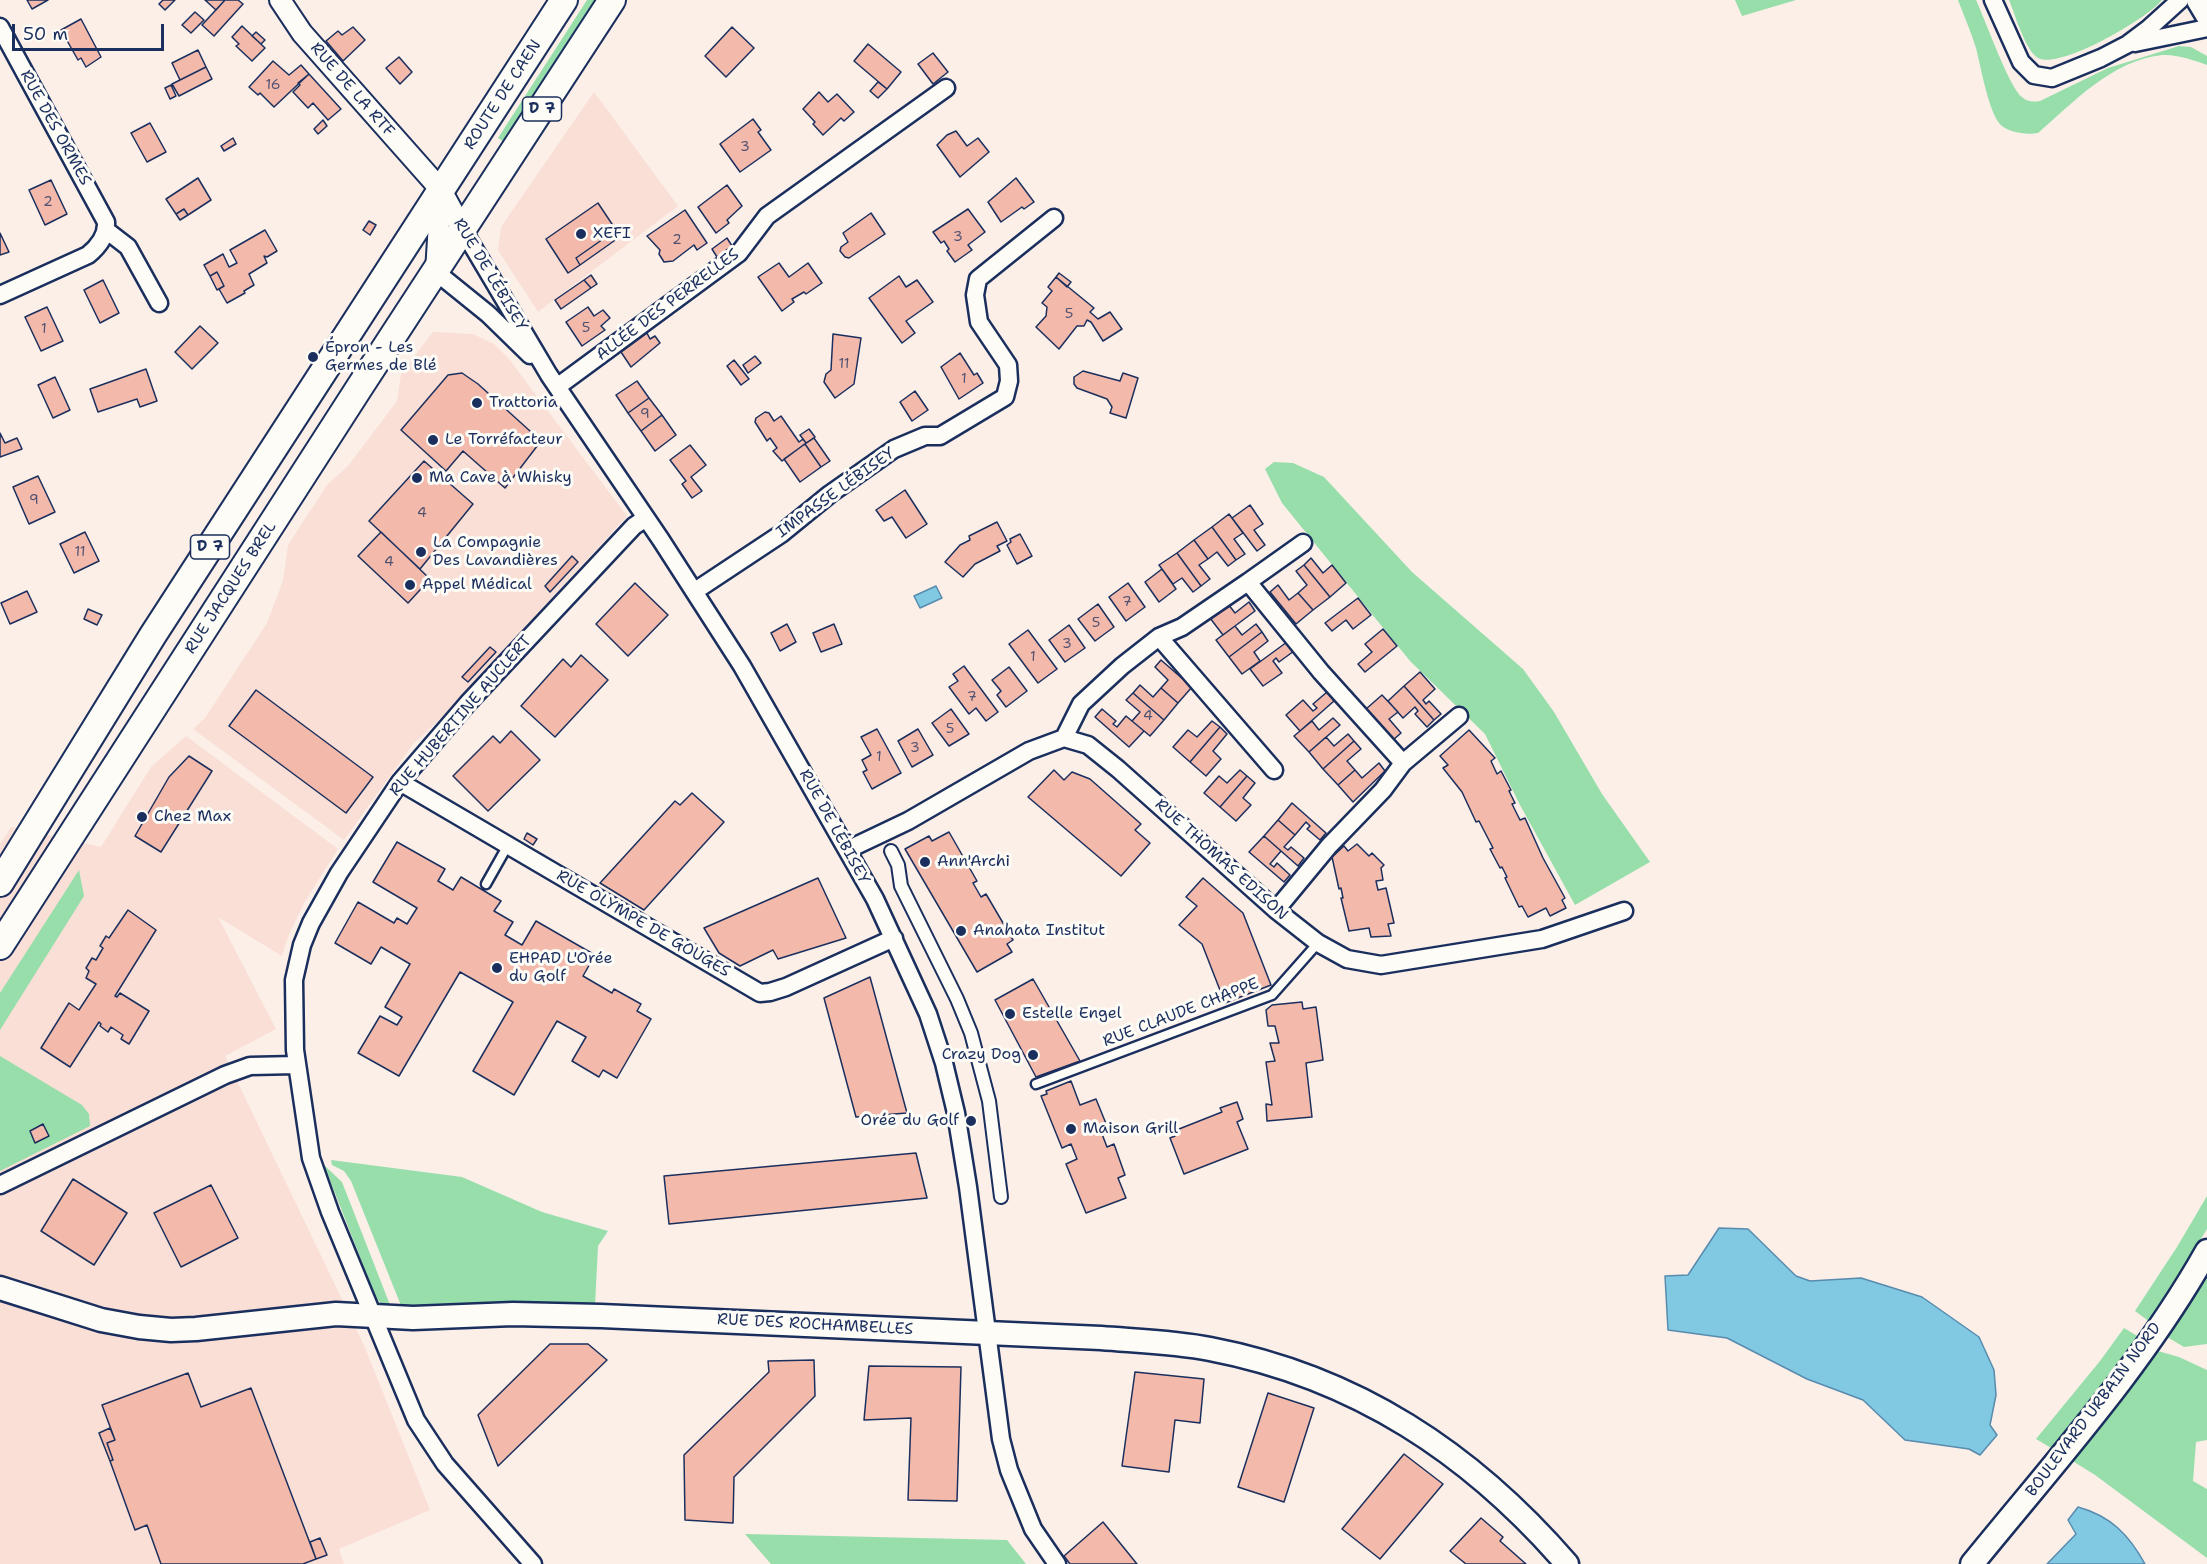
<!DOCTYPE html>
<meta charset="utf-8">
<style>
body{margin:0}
#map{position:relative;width:2207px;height:1564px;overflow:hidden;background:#fbefe8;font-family:"Shantell Sans",sans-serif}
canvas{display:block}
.scale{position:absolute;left:12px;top:24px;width:152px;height:27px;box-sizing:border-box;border:3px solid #1b2f5e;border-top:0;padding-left:8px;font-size:18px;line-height:21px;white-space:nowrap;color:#1b2f5e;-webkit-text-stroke:4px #fdfcf7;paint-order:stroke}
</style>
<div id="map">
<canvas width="2207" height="1564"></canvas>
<div class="scale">50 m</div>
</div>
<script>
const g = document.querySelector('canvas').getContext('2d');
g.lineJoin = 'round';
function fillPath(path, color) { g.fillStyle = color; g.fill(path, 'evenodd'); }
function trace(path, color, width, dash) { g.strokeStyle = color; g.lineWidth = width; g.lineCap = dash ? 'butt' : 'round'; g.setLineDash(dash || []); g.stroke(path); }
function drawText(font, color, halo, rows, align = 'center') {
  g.font = font + ' "Shantell Sans",sans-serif'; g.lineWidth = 6; g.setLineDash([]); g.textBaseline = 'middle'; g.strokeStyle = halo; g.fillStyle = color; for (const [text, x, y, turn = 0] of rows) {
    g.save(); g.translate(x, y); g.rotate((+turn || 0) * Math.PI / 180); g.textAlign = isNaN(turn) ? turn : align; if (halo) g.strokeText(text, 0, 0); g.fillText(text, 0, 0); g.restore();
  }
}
const built = new Path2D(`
 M594,92l84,114 -140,106 -40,-62 3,-23z
 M433,332l40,2 21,10 15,15 118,157 -188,204 -25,23 -70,97 -151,-111 12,-11 62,-95 16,-42 5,-36 39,-60 21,-19 49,-65 4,-27z
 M186,736l152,113 -34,54 -16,34 -6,19 -64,-39 58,112 -51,27 138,287 67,167 -91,39 5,15h-344v-720l11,-17 90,20 50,-80z`);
const green = new Path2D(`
 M587,0h11l-92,143 -8,-5z
 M1735,0h61l-54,16z
 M1958,0h18c9,19 33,87 46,97 5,5 11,5 18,4l68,-33 71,-22 12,1 16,9v9c-13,-5 -31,-11 -45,-10 -51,6 -88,47 -124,78 -11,2 -31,0 -39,-10 -11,-15 -18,-55 -23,-75 -5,-16 -12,-32 -18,-48z
 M2009,0h153c-14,18 -102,70 -124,58 -13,-8 -23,-44 -29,-58z
 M1274,462l19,1 31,14 88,95 111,97 31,43 48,82 48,68 -75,43 -55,-100 -35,-71 -75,-73 -128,-158 -17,-34z
 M79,870l5,26 -84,134v-37z
 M0,1056l82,49 7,9 1,12 -90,45z
 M331,1160l131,17 80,35 66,19 -10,15 -3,60 -193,2 -51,-127 -7,-10 -12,-6z
 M324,1165l18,17 50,128 -9,-4 -7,-8z
 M2207,1196v33l-57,93 -15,-11 42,-64z
 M2207,1271v73l-23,3 -17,-10z
 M2124,1328l15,9 -50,67 -36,45 -17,-10 64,-78z
 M2158,1351l21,6 28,13v70l-11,2 -3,39 14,8v69l-112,-83 -24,-15z
 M745,1534l262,6 19,24h-255z`);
const water = new Path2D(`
 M936,586l6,12 -22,10 -6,-12z
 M1719,1228l29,1 48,47 14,5 51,-3 61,19 57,40 15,33 2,25 -6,30 7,10 -17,20 -11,-6 -64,-9 -42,-40 -56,-21 -80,-41 -59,-8 -3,-54 23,-1z
 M2078,1507c33,9 51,28 67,57h-98l29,-30 -8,-14z`);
const building = new Path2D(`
 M27,0h21l-16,9z
 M163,0h12l-10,10 -6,-6z
 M205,0h20l-9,10z
 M225,0h13l5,4 -29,32 -12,-11z
 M195,12l9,8 -13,13 -9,-8z
 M81,19l20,38 -15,10 -5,-9 -3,2 -17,-30z
 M242,26l23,22 -13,13 -16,-15 3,-2 -7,-7z
 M353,27l12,13 -22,21 -17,-20 12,-10 4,4z
 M732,27l22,21 -28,29 -21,-21z
 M256,32l9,8 -4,4 -9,-8z
 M868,44l33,28 -14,17 -33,-28z
 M198,50l8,17 -26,13 -8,-17z
 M933,53l15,19 -15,12 -15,-20z
 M399,57l13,15 -12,12 -14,-16z
 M273,61l16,14 12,-10 8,9 -35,33 -14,-14 -2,2 -9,-8z
 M206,67l6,12 -33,17 -7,-12z
 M309,74l32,35 -13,11 -15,-17 -5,5 -15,-16 7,-7 -2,-2z
 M878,82l9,7 -9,9 -8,-7z
 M171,85l5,11 -6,3 -5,-11z
 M819,92l9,10 9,-8 17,18 -10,9 -3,-3 -18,17 -10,-11 2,-2 -12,-13z
 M753,119l8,11 -3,2 13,18 -31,22 -20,-28z
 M323,120l4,6 -9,8 -4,-5z
 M150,123l16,29 -19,10 -16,-29z
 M956,131l11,15 11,-8 11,14 -29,25 -23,-32 10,-10z
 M233,138l3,6 -12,7 -3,-5z
 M198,178l13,22 -23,15 -4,-6 -8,5 -10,-15z
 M1016,178l18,24 -10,7 -2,-2 -21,15 -13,-20z
 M51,180l16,34 -22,11 -16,-35z
 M727,185l15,21 -15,14 2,3 -13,10 -18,-26z
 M598,203l18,27 -40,28 4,7 -12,8 -22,-34z
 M184,209l4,6 -8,5 -4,-6z
 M968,209l17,23 -17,13 4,5 -17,12 -8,-11 2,-2 -5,-8 -3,2 -8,-11z
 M685,210l22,33 -10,7 -3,-5 -21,16 -9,1 -5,-8 1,-4 -13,-14z
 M871,213l14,21 -36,24 -4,-1 -5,-6 1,-4 7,-5 -5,-9z
 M369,221l7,4 -6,10 -7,-5z
 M265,230l12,21 -10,6 -3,-1 3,7 -18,11 5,11 -10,6 1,2 -18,10 -8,-14 5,-3 -7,-14 -7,4 -6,-11 19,-11 6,13 8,-4 -7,-13z
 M616,230l5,6 -41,29 -4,-7z
 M0,233l9,19 -9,3z
 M727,238l5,8 -15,11 -5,-8z
 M779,263l10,14 19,-14 14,20 -16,11 -2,-2 -12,7 2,3 -12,9 -24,-34z
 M217,272l7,14 -7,4 -7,-14z
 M1059,273l12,9 -4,5 -11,-10z
 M591,275l6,9 -6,4 -7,-8z
 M899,276l7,11 11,-7 16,22 -27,19 9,12 -13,10 -33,-45z
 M1056,277l38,31 -4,4 8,7 12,-7 12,17 -19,12 -12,-19 -4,-2 -3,6h-7l-18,23 -23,-22 10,-11 1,-9 -5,-4 10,-12 -4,-4z
 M103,280l16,33 -19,10 -16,-33z
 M584,280l7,8 -30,21 -6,-9z
 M47,307l16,34 -22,10 -16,-34z
 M588,307l6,9 9,-6 7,8 -9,8 4,4 -23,16 -16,-24z
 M200,326l18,17 -26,26 -17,-17z
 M647,333l3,6 5,-3 5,7 -29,24 -10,-15z
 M833,334l28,4 -7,46 -19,14 -11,-16 2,-8 5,-4z
 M960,353l14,22 3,-2 6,10 -24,16 -18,-32z
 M755,356l6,7 -13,10 -5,-8z
 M734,360l15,19 -8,6 -14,-19z
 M146,369l11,32 -17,6 -3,-8 -39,13 -8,-23z
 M1083,371l37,10 3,-8 15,5 -12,40 -16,-5 2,-6 -5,-8 -30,-11 -3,-4v-7z
 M462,373l16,11 63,57 -36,47 -42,-37 -17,20 -45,-41 47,-55z
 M55,377l15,33 -17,8 -15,-33z
 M637,381l12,17 -21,15 -12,-18z
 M915,391l13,19 -16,11 -12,-19z
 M649,398l13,17 -21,16 -13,-18z
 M765,412l4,1 5,8 7,-5 18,26 4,-3 3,4 -24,18 -9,-10 4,-3 -7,-10 -3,3 -12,-19 1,-4z
 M662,415l14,20 -21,16 -14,-20z
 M809,429l6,8 -9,6 -6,-8z
 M0,433l5,10 12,-5 5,11 -22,8z
 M814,438l16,23 -9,6 -16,-23z
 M805,444l16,23 -21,15 -16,-23z
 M690,445l16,20 -15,12 11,14 -10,7 -10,-14 4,-3 -16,-21z
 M424,461l49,43 -53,65 -51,-48z
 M38,476l17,36 -26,12 -16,-37z
 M905,490l22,34 -21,14 -14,-21 -8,4 -8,-11z
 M1250,505l13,19 -9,6 11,15 -8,6 -25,-33z
 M1229,514l14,19 -9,6 11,15 -9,6 -24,-33z
 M997,522l10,19 -10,5 3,5 -25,13 -12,13 -18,-15 15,-17 10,-5 -1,-4z
 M1212,527l24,33 -8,6 -11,-14 -9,7 -14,-19z
 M85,532l14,29 -25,12 -14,-29z
 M381,532l49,47 -22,24 -50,-47z
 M1020,534l12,22 -15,8 -10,-19 4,-3 -1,-3z
 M1194,540l14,19 -9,6 11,14 -9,7 -24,-33z
 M1177,553l24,33 -8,6 -11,-14 -9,6 -14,-19z
 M572,556l6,6 -28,30 -5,-6z
 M1311,558l12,15 9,-8 14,18 -16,14 -26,-32z
 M1304,565l26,32 -17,13 -15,-17 9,-8 -11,-14z
 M1162,569l14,20 -17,13 -14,-20z
 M635,583l33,32 -40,41 -32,-32z
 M1128,583l17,24 -19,14 -17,-24z
 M1278,585l11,15 9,-7 15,17 -17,14 -26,-32z
 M27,591l10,21 -27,12 -9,-21z
 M1358,598l13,17 -18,14 -7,-9 -14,11 -7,-8z
 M1249,602l6,9 -32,24 -13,-17 18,-14 7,9z
 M1098,604l16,23 -19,14 -17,-22z
 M88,609l14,6 -5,10 -13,-6z
 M787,624l9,18 -16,9 -9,-18z
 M834,624l8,20 -21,8 -8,-19z
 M1256,624l6,8 -33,25 -13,-17 19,-14 7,9z
 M1069,625l16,23 -20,14 -16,-22z
 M1383,629l14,17 -32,26 -7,-8 14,-12 -7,-8z
 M1028,630l29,39 -19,14 -29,-39z
 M1262,632l6,9 -14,11 6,9 -18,13 -13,-17z
 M1287,642l7,9 -15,11 -3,-4 -3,3 9,12 -19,13 -13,-17z
 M490,647l6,5 -28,30 -6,-5z
 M581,655l27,25 -53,57 -34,-31 42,-47 8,8z
 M1161,660l31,27 -14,16 -17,-15 7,-8 -13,-13z
 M964,666l34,46 -12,9 -10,-13 -7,6 -20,-27 9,-6 -5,-7z
 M1009,667l18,24 -21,16 -9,-12 4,-4 -9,-11z
 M1420,672l15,17 -12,11 3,4 3,-3 12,13 -7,6 -30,-34z
 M1140,685l13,12 8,-9 17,15 -14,17 -31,-27z
 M1404,686l30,34 -7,7 -12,-13 3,-3 -3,-4 -12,11 -15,-17z
 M256,690l117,87 -27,36 -117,-87z
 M1327,692l7,9 -34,30 -14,-16 17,-15 10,11 4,-3 -4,-4z
 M1133,693l31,27 -14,16 -18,-15 8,-9 -14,-12z
 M1382,695l16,17 -9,7 12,14 -8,7 -27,-31z
 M951,709l18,25 -20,12 -17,-23z
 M1102,709l14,12 -3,3 4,3 9,-11 18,15 -15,16 -34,-30z
 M1333,718l7,7 -31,27 -15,-16 18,-15 7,9z
 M1212,721l8,6 -30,35 -17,-15 15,-17 9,7z
 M1220,727l7,7 -14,17 8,8 -15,17 -16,-14z
 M877,729l24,44 -29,16 -9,-17 4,-2 -5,-10 9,-5 -10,-18z
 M918,729l15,26 -21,12 -14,-26z
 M1469,730l26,28 -4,3 6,13 4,-3 10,19 -2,1 6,12 -3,1 8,16 5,-2 18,40 22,40 -3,2 4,8 -16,8 -4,-8 -18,9 -6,-11 -3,1 -14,-29 2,-1 -5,-10 -2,1 -10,-19 3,-1 -14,-27 -3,1 -14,-30 -19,-24 5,-3 -8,-9z
 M511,731l29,29 -52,51 -35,-35 40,-40 7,7z
 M1348,734l6,7 -31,28 -14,-17 17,-15 8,9z
 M1354,741l7,8 -14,12 8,9 -17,15 -15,-16z
 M189,756l23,15 -51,81 -26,-16 34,-59z
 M1379,763l6,8 -32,31 -15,-17 17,-15 7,8z
 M1054,770l10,10 8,-8 18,7 51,45 -6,6 15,13 -29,33 -93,-79z
 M1240,770l7,6 -27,31 -16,-14 15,-17 8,7z
 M1247,776l8,7 -12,15 8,7 -15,16 -16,-14z
 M692,793l32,29 -80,88 -44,-27 75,-82 5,4z
 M1292,803l34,30 -6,7 -13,-11 3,-3 -4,-4 -11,13 -17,-15z
 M1278,820l17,15 -11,12 4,3 3,-3 13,11 -6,8 -34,-30z
 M949,832l28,49 -4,2 8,14 5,-3 27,46 -6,4 5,8 -35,20 -72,-123 24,-13 3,5z
 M527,833l10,6 -4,6 -9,-6z
 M1264,836l17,15 -11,13 4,3 3,-4 13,12 -6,7 -35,-30z
 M397,842l48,27 -7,12 15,9 8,-13 40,24 -7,10 19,11 -8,13 17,10 14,-24 59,34 -12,21 29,17 2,-4 27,15 -4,7 14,8 -34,59 -14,-8 -4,7 -27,-16 14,-24 -29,-16 -43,74 -41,-24 40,-69 -53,-30 -61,104 -41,-23 22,-37 17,9 5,-8 -17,-10 25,-43 -29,-17 -10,17 -36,-21 23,-41 36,21 3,-5 10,6 10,-16 -44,-26z
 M1357,844l12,12 3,-3 12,12 -3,3 2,12 -7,1 2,9 8,-2 8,35 -6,1 3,12 -20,1 -2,-9 -20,3 -8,-33h2l-2,-10 -2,1 -7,-32 12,-11 4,5z
 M818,878l28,60 -68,21 -5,-9 -33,16 -21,-13 -15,-25z
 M1203,878l40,35 28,72 -46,18 -23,-59 -23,-19 18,-19 -11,-9z
 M128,910l28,20 -41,66 2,1 3,-4 29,18 -20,33 -8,-5 2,-4 -12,-8 -3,5 -8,-6 1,-2 -2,-2 -29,45 -29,-19 28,-45 10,7 17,-26 -10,-6 3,-7 -3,-3 6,-10 4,2 7,-12 -3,-2 6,-10 3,2z
 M870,977l37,136 -51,4 -32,-119z
 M1033,979l47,82 -44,16 -41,-77z
 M1302,1002l1,7 13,-2 7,53 -17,3 6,54 -45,4 -1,-17 6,1 -6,-43 9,-1 -5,-18h9l-4,-17h-7l-2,-16 6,-5z
 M1071,1081l9,24 16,-6 13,32 -7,3 5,13 7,-3 11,31 -7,3 8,20 -40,15 -20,-49 11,-5 -6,-15 -9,4 -21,-52 6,-2 -1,-3z
 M1237,1102l6,17 -6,3 11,27 -64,25 -14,-36 5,-2 -1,-5 48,-19 -2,-4z
 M43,1124l6,12 -14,7 -5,-12z
 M916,1153l11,45 -258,26 -5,-48z
 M73,1179l54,34 -33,52 -53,-34z
 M211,1185l27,53 -57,29 -27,-54z
 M550,1344h38l19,16 -109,106 -20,-51z
 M814,1360l1,36 -81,81 -1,46 -48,-3 -1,-65 85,-83 -1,-11z
 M869,1366l92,1 -4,134 -49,-1 3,-82 -47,2z
 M1135,1372l69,7 -4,44 -25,-3 -6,52 -47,-6z
 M188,1373l13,34 50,-19 65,171 -13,5h-142l-14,-39 -12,5 -25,-69 3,-1 -6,-17 8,-3 -13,-35z
 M1268,1393l46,15 -30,94 -46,-15z
 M110,1428l5,12 -8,3 6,17 -3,1 -11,-28z
 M1404,1454l39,30 -63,75 -38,-30z
 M1481,1518l22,19 -3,4 26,23h-60l-16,-13z
 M1103,1522l34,42h-67l-6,-8z
 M320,1538l7,17 -11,4 -6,-17z`);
const service = new Path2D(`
 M486,884l22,-39
 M1036,1084l236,-89 46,-52`);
const pedestrian = new Path2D(`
 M891,851l7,14 3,21 56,113 14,34 18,68 12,96`);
const minor = new Path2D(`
 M1993,0l28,62 13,13 18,3 49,-20 27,-14 20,-15 32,-29
 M0,27l106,195c1,14 -7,24 -18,33l-88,40
 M2135,43l72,-15
 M106,230l22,17 31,56
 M463,230l86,145 112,165 81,126 133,233 53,115 16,49 12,50 12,74 33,252 8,31 24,59 24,35
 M436,272l52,42 42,41
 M557,387l182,-134 28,-37 179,-128
 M1248,582l55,-39
 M695,591l86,-57 49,-40 64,-45 31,-13h15l65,-39 4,-16 -1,-16 -29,-43 -4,-27 3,-16 76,-61
 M1159,637l115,133
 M1064,738l17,-34 41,-38 37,-29 23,-10 66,-45 73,90 82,91
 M400,782l360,211 10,-1 16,-5 108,-49
 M847,850l61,-29 121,-70 35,-13 24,7 30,24 158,141 42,33 29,16 34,6 161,-26 82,-28
 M1276,910l53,-64 54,-56 20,-27 56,-47
 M0,1185l225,-110 25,-9 46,-1
 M533,1564l-88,-100 -29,-44 -86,-208 -19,-54 -16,-108 -1,-70 8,-35 9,-22 28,-50 61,-91 68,-79 166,-177 12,-8`);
const tertiary = new Path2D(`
 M280,0l22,33 139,157 22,40
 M436,272l5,-82`);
const secondary = new Path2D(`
 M2198,0l9,15
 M0,1288l101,32 38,7 32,3 25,-1 140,-15 77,4 100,-4 88,2 500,22c37,3 74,4 109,11 146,28 261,104 357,215
 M1972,1564c82,-101 171,-199 235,-313`);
const primary = new Path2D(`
 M0,883l153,-248 411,-635
 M0,946l361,-561 251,-385`);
const markers = [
 [581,234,6,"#1b2f5e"],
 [313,357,6,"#1b2f5e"],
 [477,403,6,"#1b2f5e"],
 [433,440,6,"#1b2f5e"],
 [417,478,6,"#1b2f5e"],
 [421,552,6,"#1b2f5e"],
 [410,585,6,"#1b2f5e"],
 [142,817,6,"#1b2f5e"],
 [925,862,6,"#1b2f5e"],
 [961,931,6,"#1b2f5e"],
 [497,968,6,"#1b2f5e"],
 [1010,1014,6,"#1b2f5e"],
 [1033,1055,6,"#1b2f5e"],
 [971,1121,6,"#1b2f5e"],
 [1071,1129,6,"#1b2f5e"]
];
const numberNames = [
 ["16",273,85],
 ["3",745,147],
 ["2",48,202],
 ["3",958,237],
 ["2",677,240],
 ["5",1069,314],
 ["5",586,328],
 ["1",44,329],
 ["11",844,364],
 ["1",964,379],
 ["9",645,414],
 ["9",34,500],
 ["4",422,513],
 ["11",80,552],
 ["4",389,562],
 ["7",1127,602],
 ["5",1096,623],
 ["3",1067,644],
 ["1",1033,657],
 ["7",972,697],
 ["4",1148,716],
 ["5",950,729],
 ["3",915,748],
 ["1",879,757]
];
const shields = [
 [542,109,39],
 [210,547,39]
];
const shieldNames = [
 ["D 7",542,109],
 ["D 7",210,547]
];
const streetNames = [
 ["RUE DE LA RTF",352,90,49],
 ["ROUTE DE CAEN",503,95,-57],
 ["RUE DES ORMES",55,128,61],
 ["RUE DE LÉBISEY",490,275,59],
 ["ALLÉE DES PERRELLES",668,305,-37],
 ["IMPASSE LÉBISEY",836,493,-36],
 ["RUE JACQUES BREL",231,588,-57],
 ["RUE HUBERTINE AUCLERT",461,716,-49],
 ["RUE DE LÉBISEY",834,827,61],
 ["RUE THOMAS EDISON",1221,860,42],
 ["RUE OLYMPE DE GOUGES",643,924,30],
 ["RUE CLAUDE CHAPPE",1181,1013,-21],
 ["RUE DES ROCHAMBELLES",815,1325,3],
 ["BOULEVARD URBAIN NORD",2094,1410,-53]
];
const poiNames = [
 ["XEFI",593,234],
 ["Épron - Les",325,348],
 ["Germes de Blé",325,366],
 ["Trattoria",489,403],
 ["Le Torréfacteur",445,440],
 ["Ma Cave à Whisky",429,478],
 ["La Compagnie",433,543],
 ["Des Lavandières",433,561],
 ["Appel Médical",422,585],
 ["Chez Max",154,817],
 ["Ann'Archi",937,862],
 ["Anahata Institut",973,931],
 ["EHPAD L'Orée",509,959],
 ["du Golf",509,977],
 ["Estelle Engel",1022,1014],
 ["Crazy Dog",1021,1055,"right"],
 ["Orée du Golf",959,1121,"right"],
 ["Maison Grill",1083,1129]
];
fillPath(built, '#f9dfd6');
fillPath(green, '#97deab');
fillPath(water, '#81c9e2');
trace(water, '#588bad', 1.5);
fillPath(building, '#f3baab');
trace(building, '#1b2f5e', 1.5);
trace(service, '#1b2f5e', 13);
trace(pedestrian, '#1b2f5e', 16);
trace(minor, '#1b2f5e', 21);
trace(tertiary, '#1b2f5e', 24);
trace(secondary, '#1b2f5e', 27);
trace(primary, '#1b2f5e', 30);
trace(service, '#fdfcf7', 8);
trace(pedestrian, '#fdfcf7', 12);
trace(minor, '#fdfcf7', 16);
trace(tertiary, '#fdfcf7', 20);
trace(secondary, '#fdfcf7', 22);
trace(primary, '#fdfcf7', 26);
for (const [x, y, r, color] of markers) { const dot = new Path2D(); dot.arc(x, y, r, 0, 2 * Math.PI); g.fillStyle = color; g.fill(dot); trace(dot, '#fdfcf7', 2); }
drawText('14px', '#515271', null, numberNames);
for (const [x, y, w] of shields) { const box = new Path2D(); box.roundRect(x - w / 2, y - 12, w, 24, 4.5); g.fillStyle = '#fdfcf7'; g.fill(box); trace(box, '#1b2f5e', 1.5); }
drawText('bold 15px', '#1b2f5e', null, shieldNames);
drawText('16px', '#1b2f5e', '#fdfcf7', streetNames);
drawText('16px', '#1b2f5e', '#fdfcf7', poiNames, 'left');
</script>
